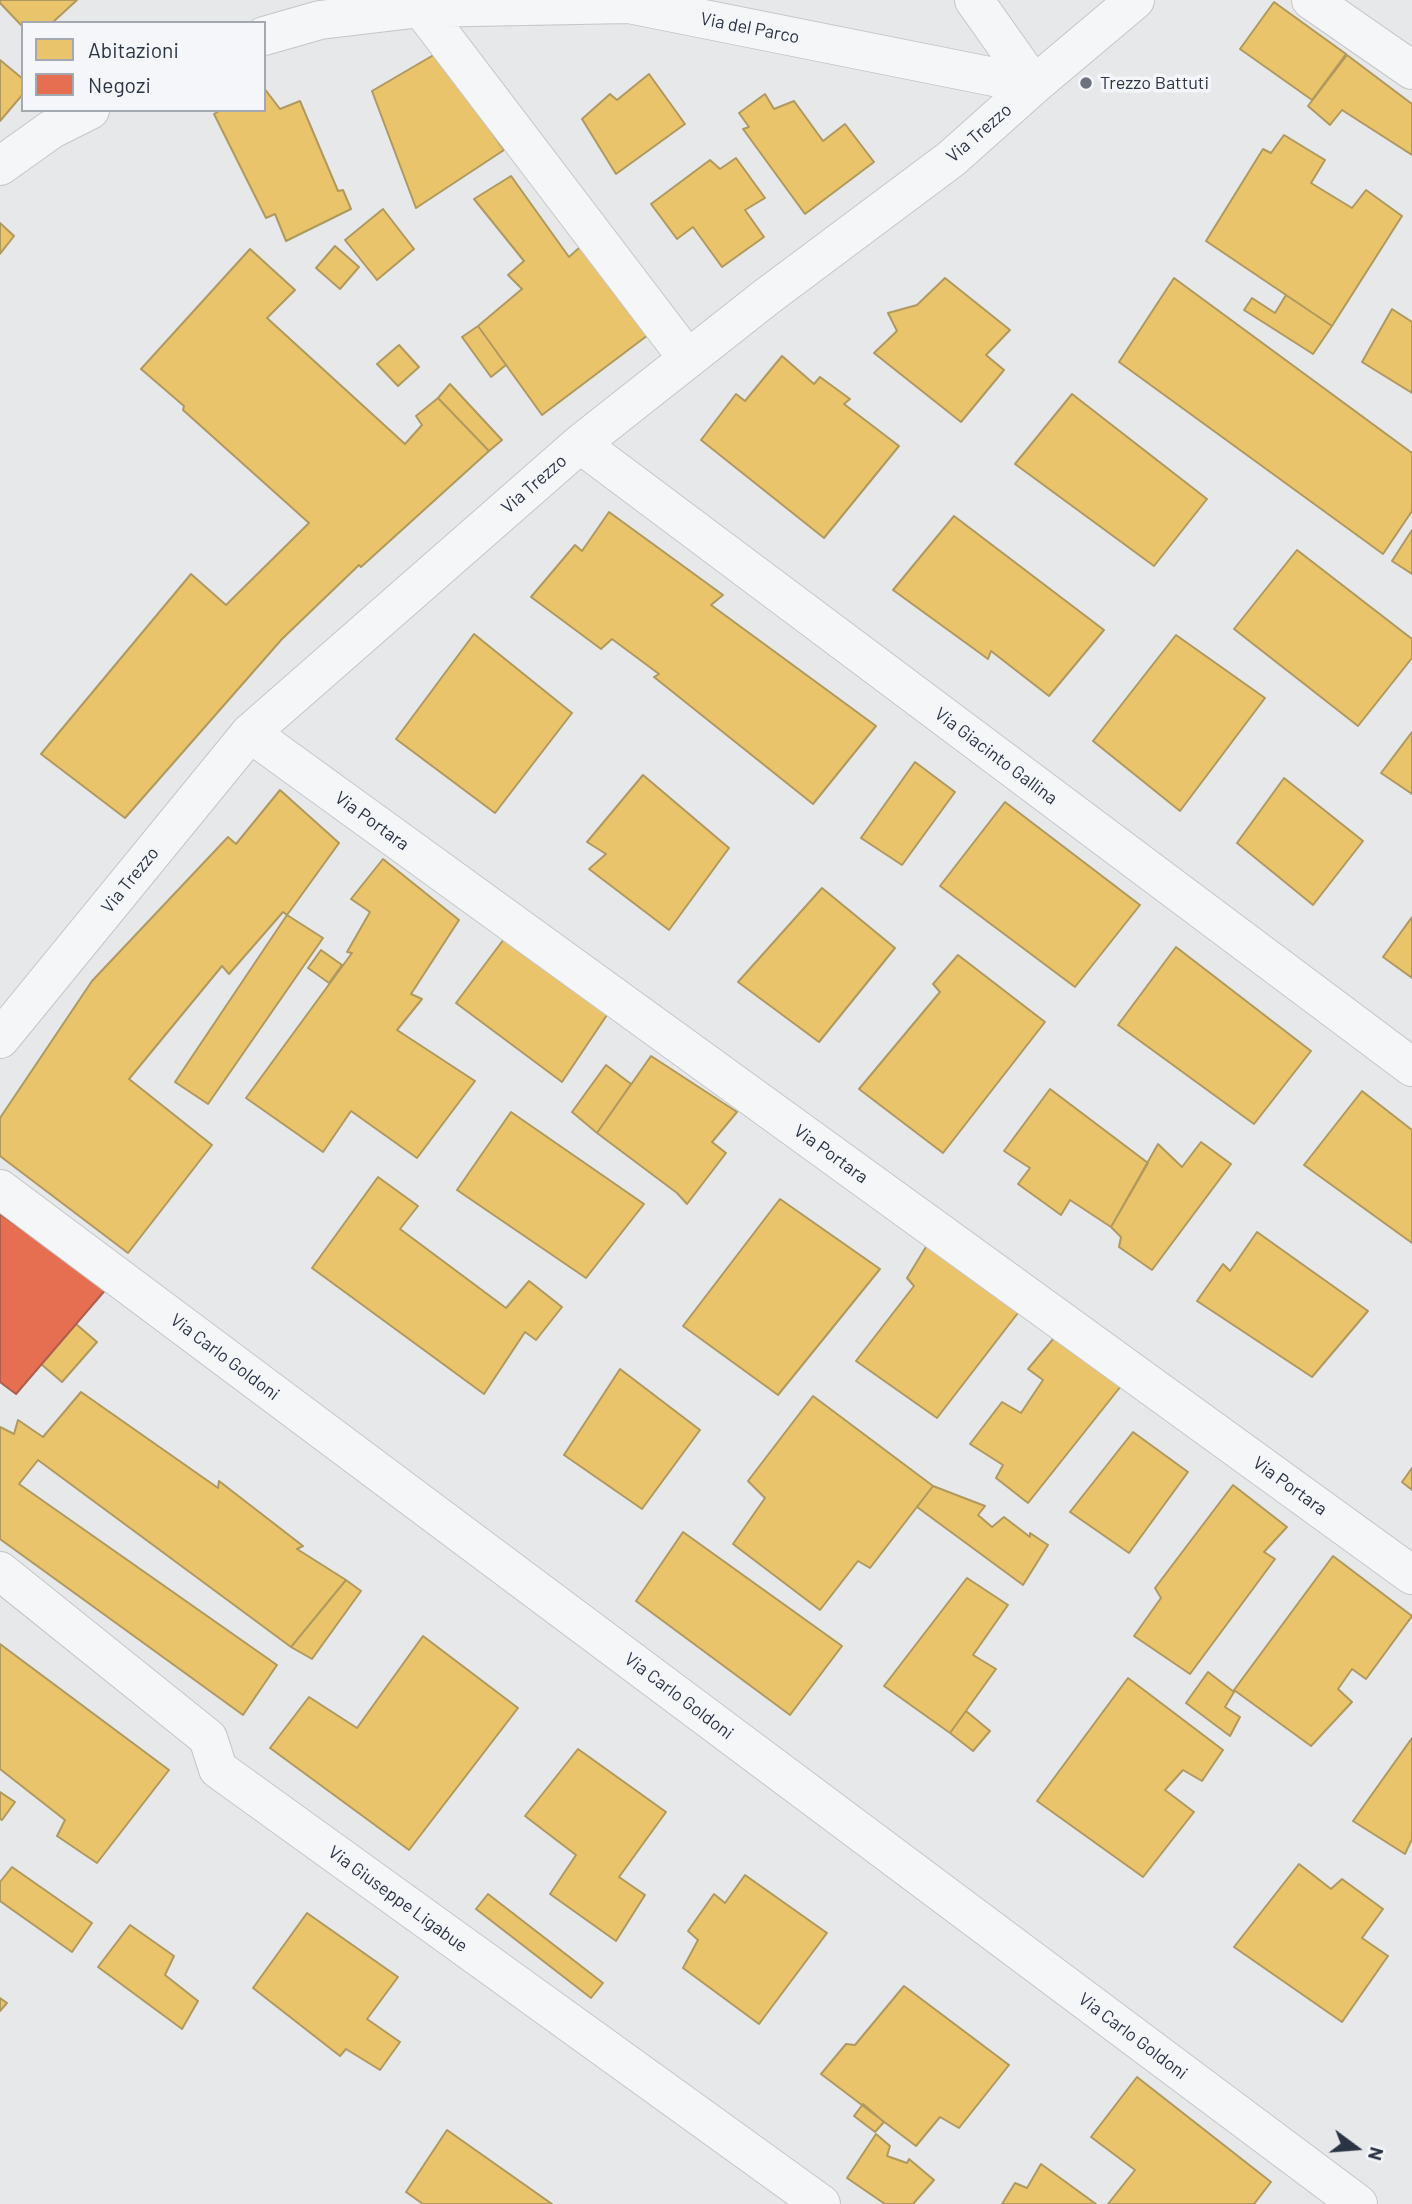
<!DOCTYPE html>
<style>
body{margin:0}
#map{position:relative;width:1412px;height:2204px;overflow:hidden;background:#e6e8ea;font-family:Barlow,sans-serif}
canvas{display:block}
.legend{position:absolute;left:21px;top:21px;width:245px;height:91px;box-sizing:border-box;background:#f4f6f9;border:2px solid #a4a8b1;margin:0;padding:9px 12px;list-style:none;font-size:21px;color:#2b3445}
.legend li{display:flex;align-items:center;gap:14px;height:35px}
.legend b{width:35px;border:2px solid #a4a8b1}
.north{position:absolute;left:1321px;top:2113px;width:70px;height:70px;-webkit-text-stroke:5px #f4f6f9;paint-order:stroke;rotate:106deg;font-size:19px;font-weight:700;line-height:28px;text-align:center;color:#2b3445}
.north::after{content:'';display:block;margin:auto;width:24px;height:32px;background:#2b3445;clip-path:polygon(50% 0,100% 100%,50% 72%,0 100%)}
</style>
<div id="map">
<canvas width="1412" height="2204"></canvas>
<ul class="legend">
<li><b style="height:19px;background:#e9c46a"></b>Abitazioni</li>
<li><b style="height:19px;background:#e76f51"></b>Negozi</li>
</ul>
<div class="north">N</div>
</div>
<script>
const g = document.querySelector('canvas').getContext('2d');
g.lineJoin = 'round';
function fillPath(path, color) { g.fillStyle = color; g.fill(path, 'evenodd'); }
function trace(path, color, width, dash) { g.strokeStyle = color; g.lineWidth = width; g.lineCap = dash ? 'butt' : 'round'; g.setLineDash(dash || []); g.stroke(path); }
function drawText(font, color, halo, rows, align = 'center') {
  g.font = font + ' Barlow,sans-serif'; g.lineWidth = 7; g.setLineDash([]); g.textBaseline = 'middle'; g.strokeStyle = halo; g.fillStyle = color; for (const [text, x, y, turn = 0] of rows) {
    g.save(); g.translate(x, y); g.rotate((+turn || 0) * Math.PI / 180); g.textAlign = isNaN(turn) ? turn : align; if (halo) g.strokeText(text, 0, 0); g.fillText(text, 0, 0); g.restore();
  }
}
const homes = new Path2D(`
 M0,0h77l-25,23h-29v4l-23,-24z
 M1274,2l72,52 -34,46 -72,-51z
 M437,53l67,97 -88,58 -44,-117z
 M1347,55l65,49v51l-70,-45 -12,15 -22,-19z
 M0,60l23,19v15l-23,27z
 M649,74l36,50 -69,50 -34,-55 28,-25 7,6z
 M264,88l16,21 20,-8 38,90 5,-1 8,19 -65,32 -11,-27 -9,4 -52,-104 7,-4h43z
 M765,94l9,15 20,-8 29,40 22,-17 29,38 -69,52 -62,-85 6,-2 -10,-14z
 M1284,135l41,25 -14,23 41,25 14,-18 36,26 -70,110 -126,-85 57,-92 8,4z
 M736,158l29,40 -20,12 19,27 -42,30 -29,-40 -16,12 -26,-35 59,-44 10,9z
 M511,176l58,81 11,-10 68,88 -106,80 -64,-89 44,-37 -14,-14 16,-14 -50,-62z
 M383,209l31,40 -37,31 -32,-40z
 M0,223l14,13 -14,18z
 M335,246l24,21 -19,22 -24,-21z
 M250,249l45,41 -28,28 138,126 17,-19 -6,-9 22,-18 51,53 -128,116 -2,-2 -77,74 -157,179 -84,-64 150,-180 35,31 83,-82 -126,-113 1,-4 -43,-37z
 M945,278l65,52 -24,25 18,15 -43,52 -87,-69 23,-22 -9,-18 29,-8z
 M1174,278l238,175v58l-29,43 -264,-192z
 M1286,295l46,31 -19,28 -69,-44 8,-12 23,15z
 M1392,309l20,13v71l-50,-31z
 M478,326l28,39 -15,12 -29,-40z
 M399,345l20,22 -21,19 -21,-22z
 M782,356l32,28 6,-7 30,22 -6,5 55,42 -75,92 -123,-98 35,-46 9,7z
 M450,384l52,56 -13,11 -51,-53z
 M1072,394l135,105 -53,67 -139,-102z
 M609,512l114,83 -12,10 165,121 -63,78 -159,-127 5,-3 -47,-35 -11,10 -70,-52 44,-52 7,6z
 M954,516l150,114 -55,66 -58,-45 -3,8 -95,-69z
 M1412,530v44l-20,-13z
 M1297,550l115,89v19l-54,68 -124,-97z
 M474,634l98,79 -77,100 -99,-74z
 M1176,635l89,63 -85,113 -87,-70z
 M1412,732v62l-31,-21z
 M915,762l40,30 -53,73 -41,-27z
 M643,775l86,73 -60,82 -80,-61 17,-15 -19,-12z
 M1284,778l79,63 -50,64 -76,-62z
 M280,790l59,53 -52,72 -4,-3 -54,62 -7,-8 -93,113 83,66 -84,108 -128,-97v-38l92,-137 136,-144 8,7z
 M1005,802l135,103 -65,82 -135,-101z
 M383,859l76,61 -48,74 11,5 -25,31 78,51 -58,77 -66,-47 -28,41 -77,-54 106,-145 -5,-1 23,-40 -19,-13z
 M822,888l73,60 -76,94 -81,-60z
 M287,915l36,23 -115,166 -33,-22z
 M1412,917v61l-29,-21z
 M507,935l104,74 -49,73 -106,-79z
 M1176,947l135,104 -57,73 -136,-99z
 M321,950l21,15 -13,18 -21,-15z
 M958,955l87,67 -102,131 -84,-64 81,-97 -7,-8z
 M651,1056l86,56 -25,30 14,11 -39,51 -10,-11 -80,-60z
 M606,1065l25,19 -34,49 -25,-21z
 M1050,1089l98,74 -37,64 -41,-27 -9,15 -43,-31 12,-16 -26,-17z
 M1362,1091l50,39v113l-108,-78z
 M511,1112l133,92 -58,74 -129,-88z
 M1201,1142l30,22 -79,106 -33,-23 2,-10 -10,-10 47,-83 24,23z
 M378,1177l40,29 -18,23 106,79 23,-27 33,26 -26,33 -11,-8 -41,62 -172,-126z
 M780,1199l100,70 -102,126 -95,-69z
 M1257,1232l111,79 -56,66 -115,-76 26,-37 7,7z
 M929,1242l92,67 -84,109 -81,-57 58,-75 -7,-8z
 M76,1324l21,18 -35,40 -21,-18z
 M1059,1332l66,49 -97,122 -32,-25 7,-13 -33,-21 32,-42 19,11 22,-33 -15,-11z
 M620,1369l80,61 -58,79 -78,-54z
 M81,1392l137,96 1,-7 84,65 -6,3 49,31 -55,67 -253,-187 -19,24 258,181 -34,50 -243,-176v-112l14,7 4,-14 25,17z
 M813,1396l120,90 -63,82 -12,-7 -38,49 -87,-66 32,-46 -17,-17z
 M1133,1432l55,40 -59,81 -59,-41z
 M1412,1468v22l-10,-8z
 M1233,1485l54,42 -23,25 11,7 -85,115 -56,-38 27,-38 -6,-10z
 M933,1486l52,20 -7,9 14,12 12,-10 26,20v-4l18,12 -25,40 -106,-78z
 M683,1532l159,114 -52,69 -154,-114z
 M1333,1556l79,60 -46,63 -14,-10 -14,20 14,13 -41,44 -77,-56z
 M967,1578l41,27 -35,50 23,14 -46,64 -66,-47z
 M346,1580l15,11 -49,68 -21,-12z
 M423,1636l95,72 -109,142 -139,-102 39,-51 48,31z
 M0,1644l169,126 -72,93 -40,-27 8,-16 -65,-51z
 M1208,1672l26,20 -9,15 15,10 -10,19 -44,-33z
 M1128,1678l95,72 -21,31 -19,-11 -18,20 29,22 -51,65 -106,-76z
 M966,1711l24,20 -17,20 -23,-18z
 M1412,1738v101l-7,15 -52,-33z
 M578,1749l88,63 -47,65 26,18 -29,46 -66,-47 26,-39 -51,-39z
 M0,1792l15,10 -13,18 -2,-1z
 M1299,1864l32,25 11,-10 41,30 -21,29 26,18 -46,66 -108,-75z
 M12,1867l80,56 -20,29 -72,-51v-19z
 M745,1875l82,58 -68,91 -76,-56 15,-28 -10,-9 26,-37 11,9z
 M488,1894l115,89 -12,15 -115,-89z
 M307,1913l91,64 -31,42 33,23 -20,28 -34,-21 -6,7 -87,-68z
 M130,1925l44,31 -9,19 33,26 -16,28 -84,-62z
 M904,1986l105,79 -50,63 -19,-11 -24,29 -95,-72 25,-30 9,1z
 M0,1998l7,5 -7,8z
 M1137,2077l134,105 -17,22h-146l27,-34 -44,-33z
 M863,2104l21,18 -9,10 -21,-16z
 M447,2130l105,74h-129l-17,-12z
 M876,2134l14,12 -3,10 20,7 2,-4 25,21 -21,24h-28l-38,-26z
 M1041,2164l55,40h-94l13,-21 12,5z`);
const shops = new Path2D(`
 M0,1214l107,74 -91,106 -16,-12z`);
const minor = new Path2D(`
 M974,0l60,85
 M1311,0l101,70
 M421,8l267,351
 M264,36l56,-16 101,-12 208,-4 405,81
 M0,166l52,-37 38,-19
 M580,444l832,623
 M250,733l1162,842
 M0,1039l250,-306 330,-289 185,-146 186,-139 83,-74 101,-85
 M0,1189l1358,1015
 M0,1571l208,167 10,31 603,435`);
const markers = [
 [1086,83,7,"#6c737f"]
];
const streetNames = [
 ["Via del Parco",750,28,11],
 ["Via Trezzo",979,133,-41],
 ["Via Trezzo",534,484,-41],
 ["Via Giacinto Gallina",996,756,37],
 ["Via Portara",372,821,36],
 ["Via Trezzo",130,880,-51],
 ["Via Portara",831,1154,36],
 ["Via Carlo Goldoni",225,1357,37],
 ["Via Portara",1290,1486,36],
 ["Via Carlo Goldoni",679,1696,37],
 ["Via Giuseppe Ligabue",398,1899,36],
 ["Via Carlo Goldoni",1133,2036,37]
];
const poiNames = [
 ["Trezzo Battuti",1100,83]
];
fillPath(homes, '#e9c46a');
trace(homes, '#b0995f', 2);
fillPath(shops, '#e76f51');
trace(shops, '#af5d4d', 2);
trace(minor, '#c4c6c8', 40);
trace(minor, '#f5f6f7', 38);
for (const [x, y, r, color] of markers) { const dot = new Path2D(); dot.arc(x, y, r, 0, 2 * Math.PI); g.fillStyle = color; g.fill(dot); trace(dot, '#f4f6f9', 2.5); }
drawText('18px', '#2b3445', '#f4f6f9', streetNames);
drawText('18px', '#2b3445', '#f4f6f9', poiNames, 'left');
</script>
